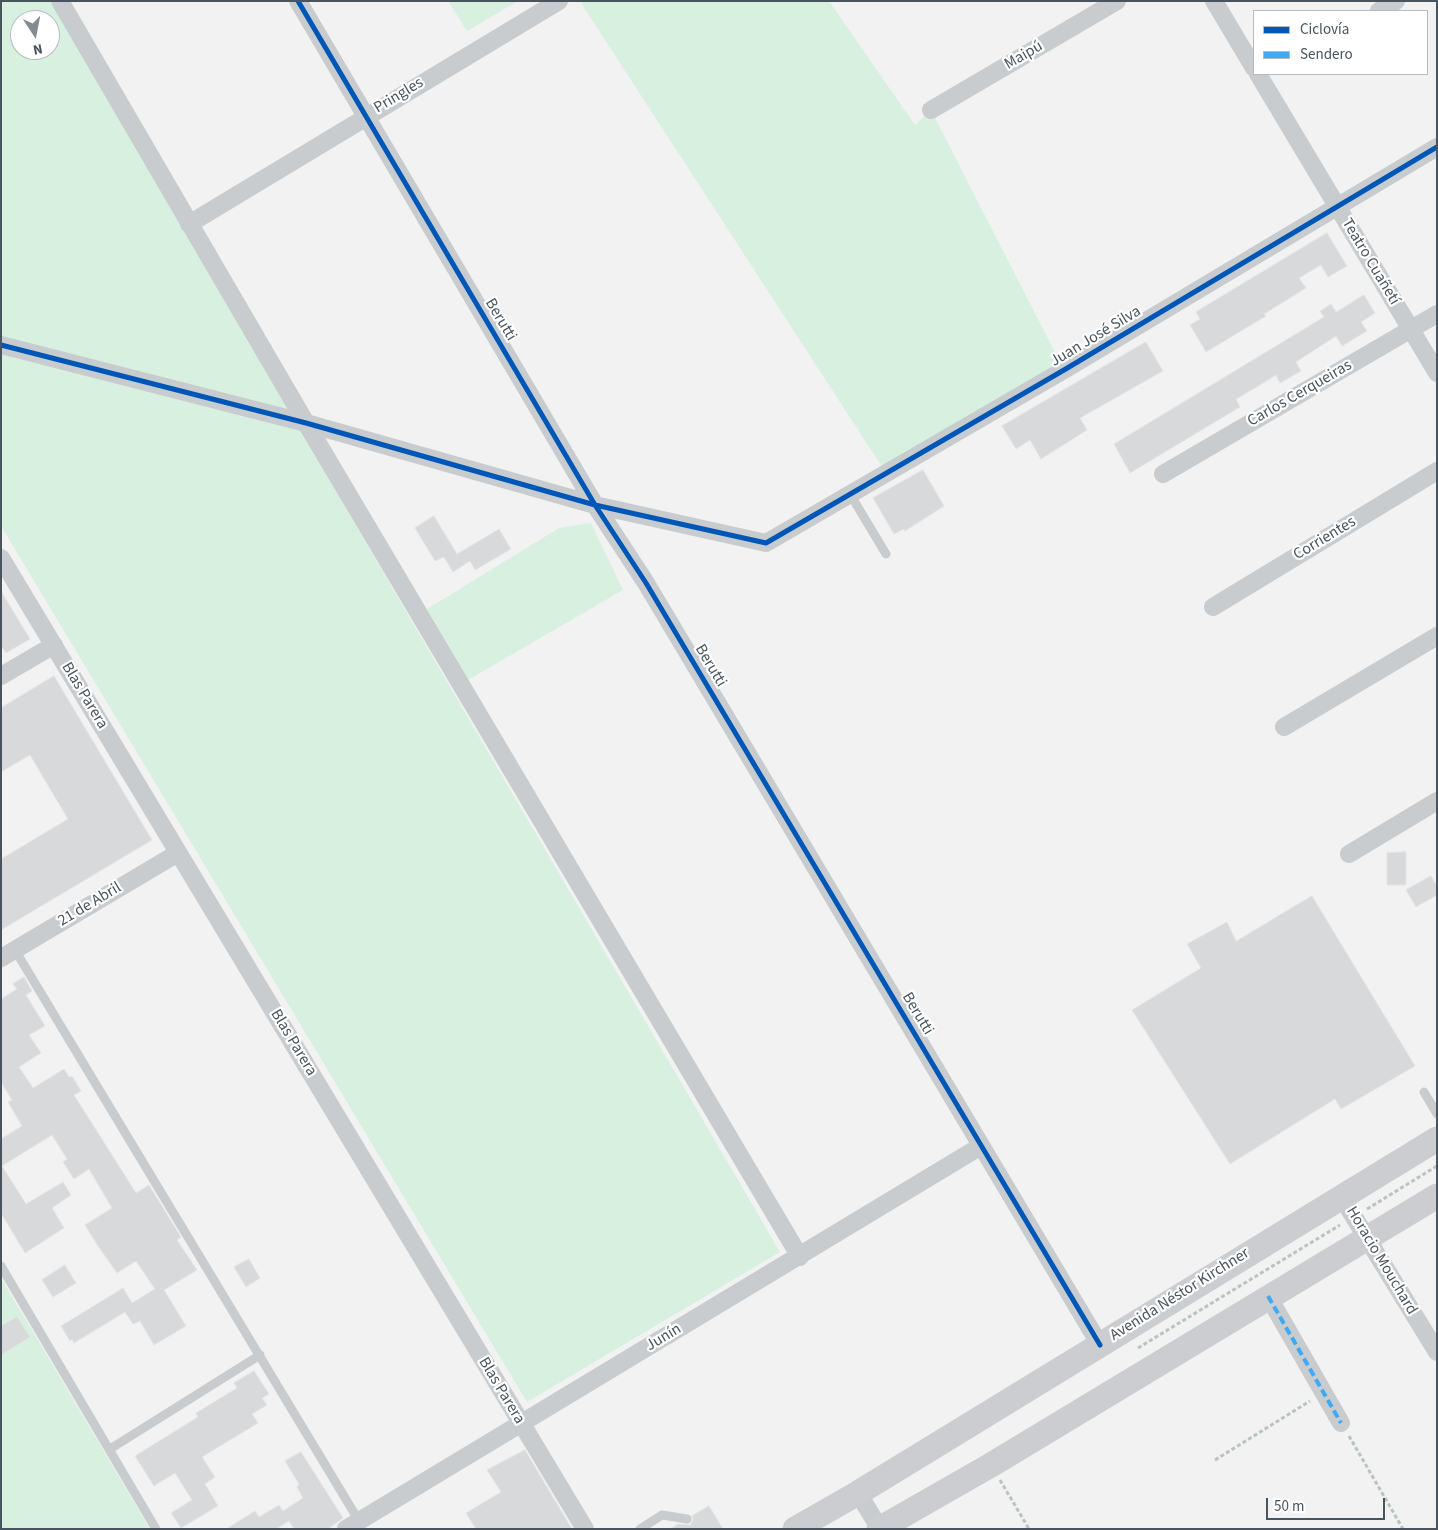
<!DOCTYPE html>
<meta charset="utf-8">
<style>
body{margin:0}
#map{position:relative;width:1438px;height:1530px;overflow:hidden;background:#f2f2f2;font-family:"Source Sans 3",sans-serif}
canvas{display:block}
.frame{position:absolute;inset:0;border:2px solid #49555e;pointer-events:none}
.legend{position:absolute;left:1253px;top:10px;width:175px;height:65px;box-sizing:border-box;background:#fff;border:1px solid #b6bbbf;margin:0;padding:6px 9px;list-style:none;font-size:15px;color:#49555e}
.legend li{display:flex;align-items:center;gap:10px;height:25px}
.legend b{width:25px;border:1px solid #b6bbbf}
.north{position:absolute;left:10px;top:10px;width:50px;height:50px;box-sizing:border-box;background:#fff;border:1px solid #b6bbbf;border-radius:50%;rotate:169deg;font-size:14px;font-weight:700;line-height:20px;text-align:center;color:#49555e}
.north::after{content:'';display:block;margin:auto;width:18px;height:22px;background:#848c92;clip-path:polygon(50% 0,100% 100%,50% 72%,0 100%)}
.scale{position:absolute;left:1266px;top:1498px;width:119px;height:22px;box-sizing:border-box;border:2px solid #49555e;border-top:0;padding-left:6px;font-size:15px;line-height:18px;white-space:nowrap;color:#49555e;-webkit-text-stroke:4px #fff;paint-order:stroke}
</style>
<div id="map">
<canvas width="1438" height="1530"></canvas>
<div class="frame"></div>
<ul class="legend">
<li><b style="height:6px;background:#0057b8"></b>Ciclovía</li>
<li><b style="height:6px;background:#3fa9f5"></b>Sendero</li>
</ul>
<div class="north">N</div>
<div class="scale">50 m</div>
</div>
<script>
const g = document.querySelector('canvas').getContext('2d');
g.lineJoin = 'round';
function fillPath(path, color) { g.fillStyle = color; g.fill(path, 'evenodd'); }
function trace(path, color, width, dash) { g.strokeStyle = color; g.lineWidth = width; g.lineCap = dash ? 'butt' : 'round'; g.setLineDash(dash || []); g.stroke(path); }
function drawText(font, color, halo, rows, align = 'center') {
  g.font = font + ' "Source Sans 3",sans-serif'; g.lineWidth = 4.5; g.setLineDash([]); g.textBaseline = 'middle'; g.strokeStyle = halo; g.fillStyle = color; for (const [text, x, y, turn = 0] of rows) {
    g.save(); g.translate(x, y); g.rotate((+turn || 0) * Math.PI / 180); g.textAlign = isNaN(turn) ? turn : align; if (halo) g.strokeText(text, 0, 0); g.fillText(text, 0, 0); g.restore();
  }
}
const green = new Path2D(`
 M1,1h54l251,422 -305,-78zM20,20h30v30h-30z
 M448,1h70l-51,30z
 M583,1h246l86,124 16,-15 133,260 -178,103 -305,-470z
 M1,354l298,74 481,824 -253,150 -526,-876z
 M591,523l32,67 -155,90 -41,-71 132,-81z
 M1,1278l149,251h-149z`);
const building = new Path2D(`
 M1327,233l20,33 -19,11 -7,-12 -22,13 7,10 -42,26 2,2 -60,36 -16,-27 10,-6 -4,-7z
 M1364,295l11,18 -14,9 6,9 -25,15 -6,-10 -40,26 5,9 -21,12 -4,-8 -21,13 -19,11 4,8 -110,66 -16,-29 210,-127 -4,-6 11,-7 5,8z
 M1146,342l17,29 -83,47 7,12 -46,29 -11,-19 -14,9 -14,-23z
 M923,470l21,36 -39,25 -1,-2 -10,5 -21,-36z
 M434,516l23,38 42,-25 12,20 -36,21 -5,-9 -17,11 -9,-15 -9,4 -20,-33z
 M1,591l29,48 -24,14 -5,-7z
 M54,676l98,164 -151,90v-71l67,-40 -38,-64 -29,17v-64z
 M1406,852v33h-19v-32z
 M1431,876l6,10v9l-21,12 -10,-17z
 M1312,896l103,170 -74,43 -6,-10 -105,65 -98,-154 69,-42 -14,-24 40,-22 9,19z
 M24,977l8,14 -6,4 19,31 -16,9 12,18 -22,14 14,21 31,-19 5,8 3,-1 9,15 -7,4 62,98 13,-8 32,52 -4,3 20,30 -33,20 22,36 -32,19 -14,-24 -7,3 -8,-12 -51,31 -2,-4 -2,2 -9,-15 62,-38 9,15 23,-14 -19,-28 -19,12 -19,-27 -13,-21 27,-17 -23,-39 -15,10 -11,-17 4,-3 -15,-24 -50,31 24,38 37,-22 8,13 -19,13 12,20 -39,25 -24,-40v-74l21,-13 -14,-24 4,-2 -11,-18v-83l16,-10 -4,-5z
 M249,1259l11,19 -14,9 -12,-20z
 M65,1265l11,18 -23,14 -11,-17z
 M17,1317l13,20 -29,18v-29z
 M254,1371l15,23 -7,4 5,7 -15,9 6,9 -56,34 13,20 -10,7 13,22 -37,22 -10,-15 21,-13 -17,-27 -21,13 -19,-30 63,-39 -2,-4 41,-25 -3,-5z
 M525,1450l47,79h-96l-10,-16 35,-21 -14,-22z
 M301,1452l42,66 -15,11h-34l-5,-8 -13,8h-50l29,-18 4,6 20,-12 4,6 20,-13 -6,-11 2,-3 -14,-23z
 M709,1506l14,23h-53l8,-5 12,1 3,-5 -1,-4z`);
const path = new Path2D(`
 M1367,1209l70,-43
 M1138,1348l202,-123
 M1349,1436l54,93
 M1215,1460l95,-59
 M1000,1480l29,49`);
const lane = new Path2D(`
 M850,494l36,60
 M15,950l344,571
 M1424,1092l13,22
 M1,1266l155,263
 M110,1449l150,-94
 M640,1529l22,-14 25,4`);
const street = new Path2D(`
 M60,1l246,422 494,834
 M298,1l297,504 51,78 454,762
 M1214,1l40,67
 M1379,11l17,-10
 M1258,74l179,299
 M931,110l186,-109
 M189,224l370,-223
 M1,345l305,78 289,82 171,38 298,-173 373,-223
 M1163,474l274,-160
 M1,558l584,971
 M1213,607l224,-136
 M1,676l53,-31
 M1284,727l153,-91
 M1349,854l88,-53
 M1,958l177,-105
 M1341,1196l96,156
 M1268,1296l73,127
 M858,1493l22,36
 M346,1529l635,-383`);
const secondary = new Path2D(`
 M795,1529l63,-36 579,-354
 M879,1529l112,-64 446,-269`);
const quiet = new Path2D(`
 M1268,1296l73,127`);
const cycleway = new Path2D(`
 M298,1l297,504 51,78 454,762
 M1,345l305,78 289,82 171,38 298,-173 373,-223`);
const streetNames = [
 ["Maipú",1024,56,-30],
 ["Pringles",399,96,-31],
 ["Teatro Cuañetí",1370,262,59],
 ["Berutti",500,320,59],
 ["Juan José Silva",1096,337,-31],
 ["Carlos Cerqueiras",1300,394,-30],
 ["Corrientes",1325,539,-31],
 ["Berutti",710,666,59],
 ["Blas Parera",84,696,59],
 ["21 de Abril",90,905,-31],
 ["Berutti",917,1014,59],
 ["Blas Parera",293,1043,59],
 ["Horacio Mouchard",1381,1261,59],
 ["Avenida Néstor Kirchner",1180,1295,-32],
 ["Junín",664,1338,-31],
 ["Blas Parera",501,1391,59]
];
fillPath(green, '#d8f0e0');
fillPath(building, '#d8d9da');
trace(building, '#e3e4e5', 1);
trace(path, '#b8c4c0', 3, [4, 2.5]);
trace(lane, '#c9ccce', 9);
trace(street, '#c9ccce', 18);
trace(secondary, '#cbcdd0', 25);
trace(quiet, '#3fa9f5', 4, [8, 4]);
trace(cycleway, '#0057b8', 5);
drawText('16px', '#49555e', '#fff', streetNames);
</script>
